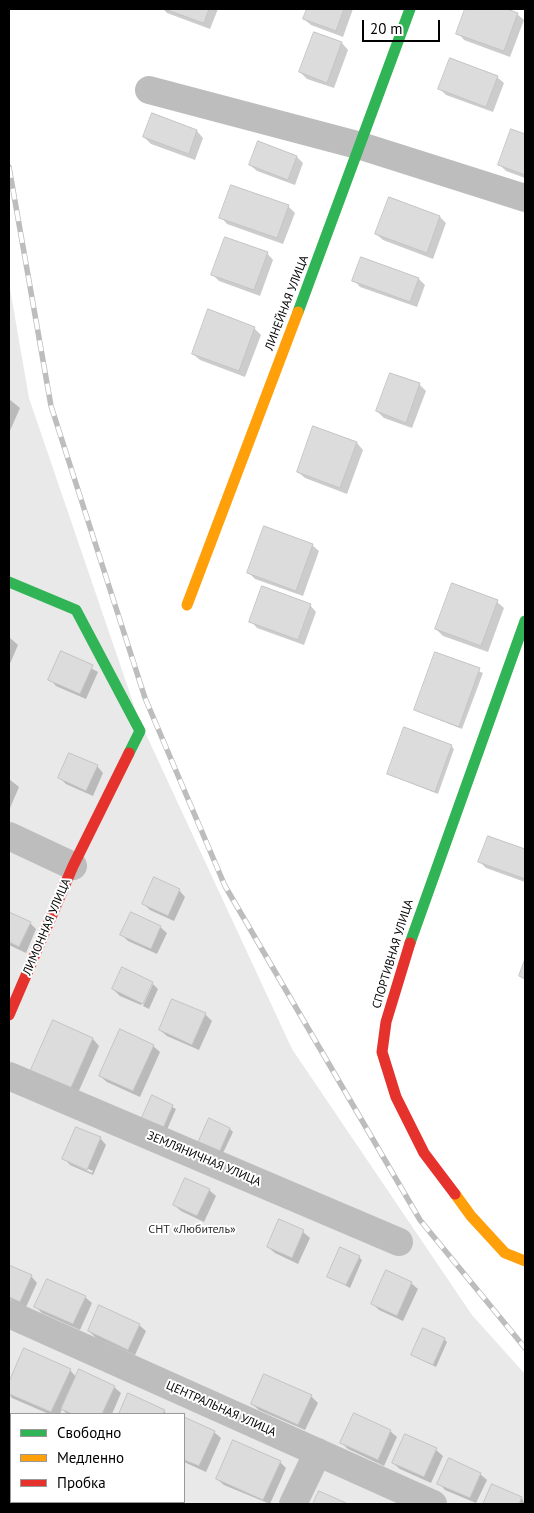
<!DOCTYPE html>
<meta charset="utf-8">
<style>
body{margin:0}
#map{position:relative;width:534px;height:1513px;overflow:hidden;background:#fff;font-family:"PT Sans",sans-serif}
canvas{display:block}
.frame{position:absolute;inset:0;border:10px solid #000;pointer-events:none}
.legend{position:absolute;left:10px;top:1413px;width:175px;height:90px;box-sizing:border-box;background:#fff;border:1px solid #999;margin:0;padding:6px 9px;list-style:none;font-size:15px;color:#000}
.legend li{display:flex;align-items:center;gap:10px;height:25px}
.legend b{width:25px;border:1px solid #999}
.scale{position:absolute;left:362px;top:20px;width:78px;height:22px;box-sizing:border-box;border:2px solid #000;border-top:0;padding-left:6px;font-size:15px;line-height:18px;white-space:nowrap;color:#000;-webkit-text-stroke:4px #fff;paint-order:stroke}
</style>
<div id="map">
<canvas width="534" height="1513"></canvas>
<div class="frame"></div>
<ul class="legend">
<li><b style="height:6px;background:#30b455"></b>Свободно</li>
<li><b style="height:6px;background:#ff9f0a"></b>Медленно</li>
<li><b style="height:6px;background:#e5322d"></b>Пробка</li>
</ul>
<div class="scale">20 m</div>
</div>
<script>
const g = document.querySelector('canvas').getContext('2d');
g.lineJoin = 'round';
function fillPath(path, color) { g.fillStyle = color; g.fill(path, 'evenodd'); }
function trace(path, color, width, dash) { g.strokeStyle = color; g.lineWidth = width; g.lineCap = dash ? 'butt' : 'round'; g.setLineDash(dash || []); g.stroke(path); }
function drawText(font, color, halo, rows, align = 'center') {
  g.font = font + ' "PT Sans",sans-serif'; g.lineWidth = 4; g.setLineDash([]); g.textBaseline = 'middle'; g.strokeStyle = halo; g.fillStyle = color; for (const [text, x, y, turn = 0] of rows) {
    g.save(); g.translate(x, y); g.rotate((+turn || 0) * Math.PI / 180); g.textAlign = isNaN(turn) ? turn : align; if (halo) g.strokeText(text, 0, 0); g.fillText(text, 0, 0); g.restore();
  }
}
const green = new Path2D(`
 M9,283l20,115 109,319 154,332 180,266 53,59v130h-516zM11,1414h173v88h-173z`);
const shadow = new Path2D(`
 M163,9h55l-8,20 -43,-16z
 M308,9h45l-10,28 -32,-12 -7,-6z
 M467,9h37l13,5 7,6 -14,37 -46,-17 -6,-7z
 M314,34l28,9 6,7 -14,38 -27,-9 -7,-7z
 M497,77l7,6 -11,29 -47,-17 -6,-6z
 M152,115l45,16 6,7 -8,22 -44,-16 -7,-7z
 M512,130l13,5v43l-19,-7 -6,-6z
 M297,157l6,6 -8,22 -38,-14 -7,-6z
 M288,206l7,7 -12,31 -56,-20 -6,-7z
 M440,217l6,6 -13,36 -50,-19 -7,-6z
 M267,253l6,7 -13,36 -41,-15 -6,-6z
 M419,279l6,6 -8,22 -57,-20 -6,-7z
 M254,328l7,7 -16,42 -45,-17 -7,-6z
 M419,384l7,7 -14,37 -28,-10 -7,-7z
 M9,399l11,9 -11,25z
 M357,443l6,7 -16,44 -42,-16 -7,-6z
 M312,545l7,6 -16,45 -48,-17 -7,-7z
 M497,602l7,6 -16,44 -45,-16 -7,-7z
 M310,605l6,7 -12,33 -47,-17 -6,-7z
 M9,637l9,8 -9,21z
 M62,652l36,20 -12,27 -30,-13 -6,-7z
 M436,653l47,20 -21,56 -47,-19z
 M451,746l3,3 -16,45 -50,-20z
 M97,766l6,7 -10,23 -27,-12 -7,-7z
 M9,779l10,8 -9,21 -1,-1z
 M489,837l36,14v31l-39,-14 -6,-6z
 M179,890l6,7 -11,24 -24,-11 -6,-6z
 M9,913l21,10 6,6 -10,24 -17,-8z
 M160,927l7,6 -10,21 -29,-13 -6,-6z
 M152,983l-11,22 -21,-9 -7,-7z
 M153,984l5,5 -9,20 -6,-3z
 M205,1014l7,7 -13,29 -32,-14 -7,-6z
 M93,1039l6,7 -22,49 -39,-17z
 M153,1046l7,6 -20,45 -33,-15 -7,-6z
 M153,1097l23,12 -11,25z
 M230,1129l3,3 -11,23 -19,-9z
 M100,1138l6,7 -13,30 -23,-10 -6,-7zM70,1161l23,10 -1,2 -22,-10z
 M209,1190l7,6 -12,26 -23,-11 -7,-6z
 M303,1232l7,6 -12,26 -23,-11 -7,-6z
 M359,1257l3,3 -12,28 -21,-12z
 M9,1266l22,10 6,7 -11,24 -17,-8z
 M411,1283l7,6 -15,32 -24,-11 -6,-6z
 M85,1297l7,6 -12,27 -38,-17 -6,-6z
 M139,1325l7,6 -11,24 -39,-17 -7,-7z
 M444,1339l3,3 -11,25 -24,-12z
 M24,1350l46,20 6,7 38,10 7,6 -9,21h-45l-5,-5 -2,5h-11l-37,-16 -3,-4v-9z
 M129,1395l35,16 3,3h-47z
 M311,1396l7,7 -13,27 -46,-20 -7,-6z
 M184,1418l30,14 7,6 -15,34 -22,-10z
 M390,1431l7,6 -13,29 -36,-17 -6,-6z
 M405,1436l31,14 7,6 -12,27 -31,-14 -7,-6z
 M280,1462l6,6 -16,36 -46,-19 -7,-6z
 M480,1474l7,6 -11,23 -31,-13 -6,-7z
 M493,1486l29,12 3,6h-41z`);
const building = new Path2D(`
 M165,9h44l-5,14z
 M307,9h37l-8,22 -33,-12z
 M465,9h42l11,4 -14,38 -48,-17z
 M314,32l28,10 -15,41 -28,-11z
 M450,58l48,18 -12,31 -48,-18z
 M152,113l45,17 -8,24 -46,-17z
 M511,129l14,5v41l-27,-10z
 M258,141l39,15 -9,24 -39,-15z
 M231,185l58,20 -12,33 -58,-20z
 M389,197l51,19 -13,37 -52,-19z
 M225,237l43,15 -14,38 -43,-15z
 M361,257l58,21 -9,24 -58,-21z
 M208,309l47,18 -16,44 -47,-17z
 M390,373l30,10 -14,40 -30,-12z
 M313,426l44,16 -17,46 -43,-16z
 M264,526l49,18 -17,47 -49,-18z
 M452,583l46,17 -17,46 -46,-17z
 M262,586l49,18 -13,36 -49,-18z
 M61,651l32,14 -13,29 -32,-14z
 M435,652l45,16 -21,59 -45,-17z
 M404,727l48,18 -17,47 -48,-18z
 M69,753l29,12 -12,26 -28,-13z
 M488,836l37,13v30l-47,-17z
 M154,877l26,12 -12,27 -26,-12z
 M9,912l22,10 -12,25 -10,-5z
 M131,912l30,14 -10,23 -31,-14z
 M525,959v20l-6,-3z
 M122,967l31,15 -10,22 -31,-15z
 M172,999l34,14 -14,32 -33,-15z
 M53,1020l40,18 -23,52 -40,-18z
 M120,1029l34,16 -21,46 -34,-15z
 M152,1095l21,10 -11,26 -22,-9z
 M209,1118l21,10 -11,25 -21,-10z
 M76,1127l25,10 -14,33 -25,-11z
 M185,1178l25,11 -13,27 -24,-11z
 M279,1219l25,11 -12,28 -25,-11z
 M340,1247l20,9 -14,29 -19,-8z
 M9,1265l23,10 -12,27 -11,-5z
 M386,1270l26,12 -15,34 -26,-12z
 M47,1279l39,17 -13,28 -39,-17z
 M99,1305l41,19 -12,26 -40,-19z
 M423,1328l22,10 -12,27 -22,-10z
 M24,1348l47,21 -20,43 -42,-18v-12z
 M79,1369l36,17 -13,28h-30l-11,-5z
 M264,1374l48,21 -14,30 -47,-21z
 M128,1393l37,17 -2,4h-44z
 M354,1413l37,17 -13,30 -38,-17z
 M184,1417l31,14 -16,35 -15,-6z
 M405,1434l32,14 -13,29 -32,-14z
 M233,1440l48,21 -18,39 -47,-21z
 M449,1458l32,15 -11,25 -33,-14z
 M492,1484l30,13 -3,7h-36z
 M319,1491l27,12 -1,1h-32z`);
const street = new Path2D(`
 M149,90l212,56 164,52
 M9,836l64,30
 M9,1076l390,166
 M9,1314l424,190
 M293,1504l25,-52`);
const fast = new Path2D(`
 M298,312l112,-303
 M9,582l67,28 64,121 -11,22
 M410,943l115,-322`);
const slow = new Path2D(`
 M187,605l111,-293
 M455,1194l16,22 34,37 20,8`);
const jam = new Path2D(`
 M410,943l-24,79 -4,30 14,45 28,56 31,41
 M9,1015l64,-149 56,-113`);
const rail = new Path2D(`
 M9,167l42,239 94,292 80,188 195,334 105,128`);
const streetNames = [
 ["ЛИНЕЙНАЯ УЛИЦА",287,303,-69],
 ["ЛИМОННАЯ УЛИЦА",47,927,-67],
 ["СПОРТИВНАЯ УЛИЦА",393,954,-73],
 ["ЗЕМЛЯНИЧНАЯ УЛИЦА",204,1159,23],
 ["ЦЕНТРАЛЬНАЯ УЛИЦА",221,1409,24]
];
const parkNames = [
 ["СНТ «Любитель»",192,1230]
];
fillPath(green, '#e9e9e9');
fillPath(shadow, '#0003');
fillPath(building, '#dcdcdc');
trace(building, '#c4c4c4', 1);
trace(street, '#bdbdbd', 28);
trace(fast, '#30b455', 11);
trace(slow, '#ff9f0a', 11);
trace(jam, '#e5322d', 11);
trace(rail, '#bdbdbd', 5.5);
trace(rail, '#fff', 4, [11]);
drawText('12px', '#000', '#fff', streetNames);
drawText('12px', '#2e2e2e', '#fff', parkNames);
</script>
